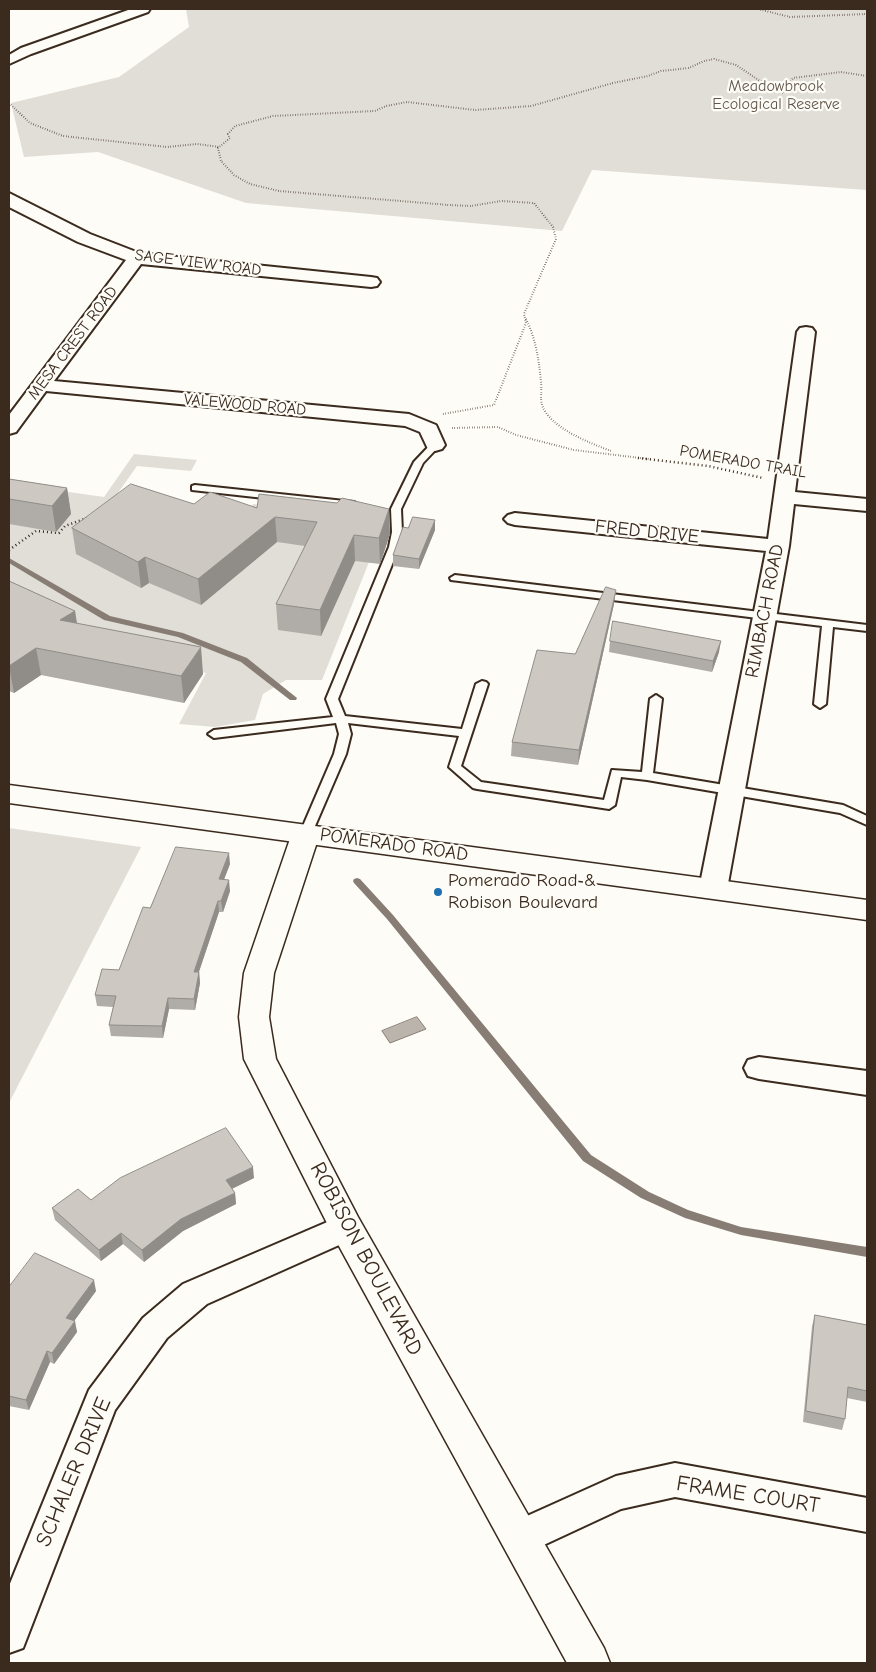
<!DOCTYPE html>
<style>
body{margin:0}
#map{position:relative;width:876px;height:1672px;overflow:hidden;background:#fdfcf7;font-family:"Comic Neue",sans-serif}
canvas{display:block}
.frame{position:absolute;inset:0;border:10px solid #3b2a1e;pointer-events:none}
</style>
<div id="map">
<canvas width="876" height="1672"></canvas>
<div class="frame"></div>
</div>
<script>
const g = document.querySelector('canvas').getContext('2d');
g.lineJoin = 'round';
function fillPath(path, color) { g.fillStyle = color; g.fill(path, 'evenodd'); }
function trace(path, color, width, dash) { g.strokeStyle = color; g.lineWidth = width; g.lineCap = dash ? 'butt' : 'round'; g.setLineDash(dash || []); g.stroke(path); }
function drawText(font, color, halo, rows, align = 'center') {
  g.font = font + ' "Comic Neue",sans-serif'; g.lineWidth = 4.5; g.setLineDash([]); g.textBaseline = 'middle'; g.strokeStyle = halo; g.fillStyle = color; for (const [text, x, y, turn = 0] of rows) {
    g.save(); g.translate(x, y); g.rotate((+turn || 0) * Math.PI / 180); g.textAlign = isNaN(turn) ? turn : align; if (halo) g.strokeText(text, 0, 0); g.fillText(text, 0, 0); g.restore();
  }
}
const green = new Path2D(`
 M186,9h681v181l-275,-20 -30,61 -316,-28 -148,-51 -74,5 -13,-54 108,-26 70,-50z
 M134,454l63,6 -6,11 -54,-5 -22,31 134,14 4,-7 108,11 14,32 -53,133h-36l-23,14 -8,26 -40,7 -36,-3 27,-51 -116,-23 -81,-1v-168l18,5 77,11z
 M9,828l132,19 -132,256z`);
const water = new Path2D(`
 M417,1017l9,12 -36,14 -8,-12z`);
const stream = new Path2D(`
 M9,558l101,58 73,17 64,25 50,40 -1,2h-6l-49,-38 -63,-25 -74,-17 -95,-57z
 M357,878l3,1 33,36 198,240 58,37 39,18 53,17 126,20v10l-126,-22 -56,-17 -44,-20 -58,-37 -196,-242 -33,-36 -1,-2 1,-2z`);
const pathFar1 = new Path2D(`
 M758,9l32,8 77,-3
 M9,103l21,20 33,13 104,11 30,-3 23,3
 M526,319c10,20 13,42 15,63 1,8 -1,16 1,23 8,23 48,38 69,46
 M443,414l51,-9 32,-82 -2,-9 32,-75 -3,-12 -19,-24 -33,-2 -30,5 -22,-1 -170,-14 -29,-7 -16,-9 -13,-14 -3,-13 12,-10 -2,-4 7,-8 38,-10 102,-5 11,-5 21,-4 68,8 56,-4 82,-23 35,-7 13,-5 28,-3 15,-7 10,-2 22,6 36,24 12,4 9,-15 48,-6 26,4
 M452,428l46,-1 18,8 58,15 75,9`);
const path = new Path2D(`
 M638,458l70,8 55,12
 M9,550l27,-19 23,2 6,-7 22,-8`);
const lane = new Path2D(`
 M435,442l5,3 -17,18 -22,46 1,23 -3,15 -61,152 7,17 117,13 14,-45 6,-3 4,1 2,2 -27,82 20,16 123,18 8,-30 30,2 8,-73 6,-4 6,4 -9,74 190,32 24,11v9l-27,-12 -193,-33 -26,-3 -6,28 -6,4 -132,-20 -4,-1 -24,-21 10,-31 -111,-13 3,11 -5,20 -34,79 -6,4 -4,-1 -2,-3 34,-79 5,-20 -3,-11 -122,15 -6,-4 6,-4 119,-13 -7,-18 63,-152 3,-15 -1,-23 23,-47 18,-19z
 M195,485l159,17 5,3 -5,3 -162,-18v-4z
 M455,575l412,50v6l-34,-4 -7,77 -6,4 -6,-4 8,-78 -371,-46 -1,-2z`);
const street = new Path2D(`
 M131,9h19l-2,3 -117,42 -22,10v-9l12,-7z
 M9,193l81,41 49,19 232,24 6,1 3,4 -3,4 -6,1 -230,-23 -87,117 355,33 27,11 9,20 -3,4 -7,2 -7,-2 -8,-17 -15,-6 -359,-35 -30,41 -7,2v-19l117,-155 -48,-18 -69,-35z
 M806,327l6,1 3,4 -20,160 72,7v12l-73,-7 -5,42 -62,343 -4,7 -10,2 -10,-2 -4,-7 67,-338 -251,-26 -7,-2 -4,-4 4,-4 7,-2 253,26 29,-207 3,-4z
 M759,1057l108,14v24l-108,-16 -11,-3 -4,-8 4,-8z
 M346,1214l11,3 5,10 -5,10 -150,67 -40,34 -52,72 -92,238 -14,5v-67l80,-196 54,-72 40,-34z
 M675,1463l192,35v34l-192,-35 -54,12 -101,47 -13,-5 -6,-13 6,-13 109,-49z`);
const secondary = new Path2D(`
 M306,824l10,3 4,6 -46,140 -5,44 7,42 82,158 246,431 6,15h-43l-233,-426 -90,-178 -5,-42 5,-44 48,-140 4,-6z`);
const primary = new Path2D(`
 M9,785l858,115v20l-858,-117z`);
const wall = new Path2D(`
 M9,479l58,9 4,26 -15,18 -47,-8z
 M194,504l63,4 133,26 -10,30 -25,-3 -34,75 -43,-6 -2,-26 29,-58 -28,-4 -76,63 -52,-22 -8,5 -65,-34 -4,-26z
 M408,528l27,2 -16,39 -26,-3v-11z
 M9,581l66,30 2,13 126,50 -19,29 -143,-28 -27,18 -5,-2z
 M614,604l-36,161 -67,-9 1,-14 63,-88z
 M610,641l109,11 -7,20 -103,-20z
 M230,864l-6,15 6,12 -7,21h-4l-20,60 1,11 -5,27 -26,-1 -6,29 -52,-2 -2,-11 4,-18 -16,-1 -2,-11 24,-25 31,-62z
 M254,1178l-22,11 3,4 1,11 -53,27 -39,31 -21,-18 -22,17 -46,-41 -3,-12 39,-8z
 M9,1287l87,4 -22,30 3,11 -23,32 -4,-2 -21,48 -20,-4z
 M815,1315l52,10v77l-20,-4 -2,21 -3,11 -39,-8 9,-96z`);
const shadedWall = new Path2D(`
 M67,488l4,26 -15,18 -4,-26z
 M389,509l1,25 -10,30 -1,-26z
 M275,517l2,25 -76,63 -3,-26z
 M435,520v10l-16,39v-10z
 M354,535l1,26 -34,75 -1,-26z
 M145,557l4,26 -8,5 -3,-26z
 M616,590l-2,14 -36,161 1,-15z
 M75,611l4,26 -19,-17z
 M721,641l-2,11 -7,20 1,-11z
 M201,647l2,27 -19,29 -3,-27z
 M36,648l5,27 -27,18 -5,-27z
 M229,853l1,11 -10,26 -1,-11z
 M229,880l1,11 -7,21 -2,-11z
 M218,901l1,11 -24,71 -1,-11z
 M199,972l1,11 -5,27 -1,-11z
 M168,998l1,11 -6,29 -1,-12z
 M253,1167l1,11 -27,13 -1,-11z
 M235,1193l1,11 -53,27 -39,31 -2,-12 39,-31z
 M121,1233l2,11 -22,17 -2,-11z
 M94,1280l2,11 -27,37 -3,-10z
 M75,1321l2,11 -23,32 -2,-11z
 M47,1351l3,11 -21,48 -3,-10z`);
const building = new Path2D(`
 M9,479l58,9 -15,18 -43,-7z
 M131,484l63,20 16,-12 47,16 2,-14 78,9 5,-5 47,11 -10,29 -25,-3 -34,75 -44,-6 41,-82 -42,-5 -77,62 -53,-22 -7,5 -66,-34z
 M413,517l22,3 -16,39 -26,-4 10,-28 5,1z
 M9,581l66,30 -15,9 141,27 -20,29 -145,-28 -27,18z
 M606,587l10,3 -37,160 -67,-8 25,-92 38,4z
 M613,621l108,20 -8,20 -103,-20z
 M176,847l53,6 -10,26 10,1 -8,21h-3l-24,71h5l-5,27 -26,-1 -6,28 -53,-1 7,-29 -21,-1 7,-26 17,1 24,-63 7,1z
 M226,1128l27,39 -27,13 9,13 -54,26 -39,31 -21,-17 -22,17 -47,-42 26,-19 13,11 29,-22z
 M35,1253l59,27 -28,38 9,3 -23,32 -5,-2 -21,49 -17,-4v-109z
 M815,1315l52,10v66l-19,-4 -3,32 -39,-8z`);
const markers = [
 [438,892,5,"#1f6fb2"]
];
const farParknames = [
 ["Meadowbrook",776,86],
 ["Ecological Reserve",776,104]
];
const farStreetnames = [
 ["SAGE VIEW ROAD",198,263,7],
 ["MESA CREST ROAD",73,343,-53],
 ["VALEWOOD ROAD",245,405,5],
 ["POMERADO TRAIL",743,462,10]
];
const streetNames = [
 ["FRED DRIVE",647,532,6],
 ["RIMBACH ROAD",765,611,-79],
 ["POMERADO ROAD",394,845,8]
];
const poiNames = [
 ["Pomerado Road &",448,881],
 ["Robison Boulevard",448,903]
];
const nearStreetnames = [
 ["ROBISON BOULEVARD",366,1259,62],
 ["SCHALER DRIVE",74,1472,-67],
 ["FRAME COURT",748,1495,9]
];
fillPath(green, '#e1ded7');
fillPath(water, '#bbb4ad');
trace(water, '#887d74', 1);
fillPath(stream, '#887d74');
trace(lane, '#3b2a1e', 4);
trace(street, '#3b2a1e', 4);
trace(secondary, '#3b2a1e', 3);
trace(primary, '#3b2a1e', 3);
trace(pathFar1, '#3b2a1e', 2, [0.5, 2]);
trace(path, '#3b2a1e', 2.5, [1, 3]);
fillPath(lane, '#fdfcf7');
fillPath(street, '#fdfcf7');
fillPath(secondary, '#fdfcf7');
fillPath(primary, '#fdfcf7');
fillPath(wall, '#b0aca7');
fillPath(shadedWall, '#908c88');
fillPath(building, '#cdc8c2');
trace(building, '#908c88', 1);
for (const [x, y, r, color] of markers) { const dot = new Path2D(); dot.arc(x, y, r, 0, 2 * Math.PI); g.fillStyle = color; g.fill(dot); trace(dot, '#fdfcf7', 2); }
drawText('16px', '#64574c', '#fdfcf7', farParknames);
drawText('16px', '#3b2a1e', '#fdfcf7', farStreetnames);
drawText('19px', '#3b2a1e', '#fdfcf7', streetNames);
drawText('19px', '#3b2a1e', '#fdfcf7', poiNames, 'left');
drawText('22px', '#3b2a1e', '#fdfcf7', nearStreetnames);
</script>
